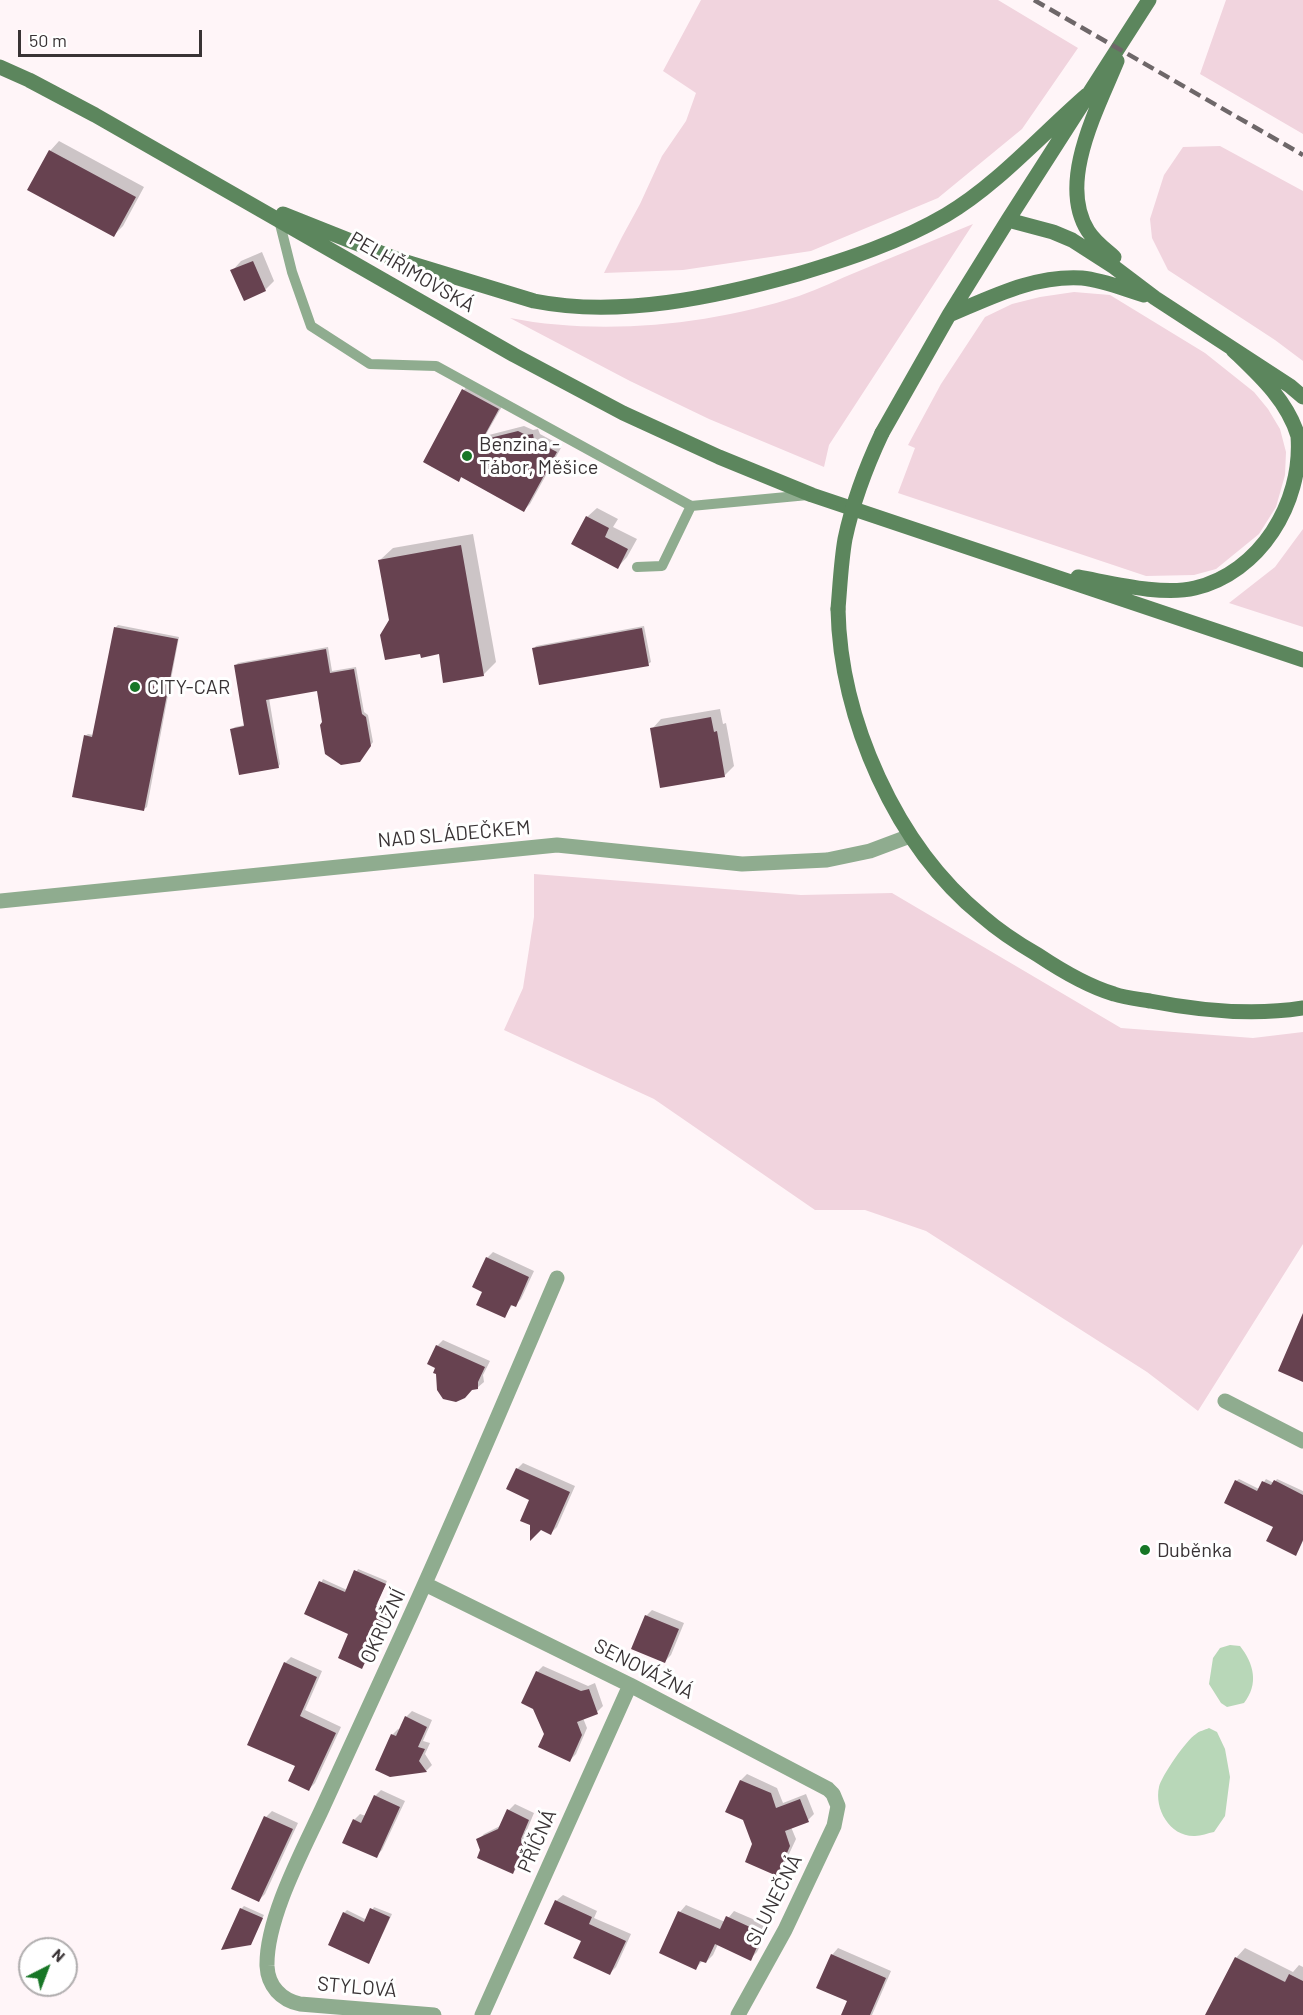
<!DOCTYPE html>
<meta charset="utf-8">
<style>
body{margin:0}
#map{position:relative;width:1303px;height:2015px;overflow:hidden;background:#fff5f8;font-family:Barlow,sans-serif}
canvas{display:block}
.north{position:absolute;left:18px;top:1937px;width:60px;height:60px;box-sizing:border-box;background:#fff;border:2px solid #b0adae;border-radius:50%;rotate:42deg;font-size:16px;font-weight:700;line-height:24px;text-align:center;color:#393335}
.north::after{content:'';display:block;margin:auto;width:21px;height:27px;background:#177626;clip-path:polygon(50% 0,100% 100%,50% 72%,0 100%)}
.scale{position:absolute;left:18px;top:30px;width:184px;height:27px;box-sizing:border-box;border:3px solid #393335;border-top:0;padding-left:8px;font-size:18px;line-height:21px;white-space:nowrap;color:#393335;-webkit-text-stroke:4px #fff;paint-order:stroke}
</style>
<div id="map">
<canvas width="1303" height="2015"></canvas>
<div class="north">N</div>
<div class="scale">50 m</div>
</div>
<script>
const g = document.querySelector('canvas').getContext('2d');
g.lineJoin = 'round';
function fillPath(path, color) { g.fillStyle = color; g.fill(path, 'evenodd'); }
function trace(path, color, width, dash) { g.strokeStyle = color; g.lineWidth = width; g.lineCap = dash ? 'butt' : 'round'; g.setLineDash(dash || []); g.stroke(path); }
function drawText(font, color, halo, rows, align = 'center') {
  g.font = font + ' Barlow,sans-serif'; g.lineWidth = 6; g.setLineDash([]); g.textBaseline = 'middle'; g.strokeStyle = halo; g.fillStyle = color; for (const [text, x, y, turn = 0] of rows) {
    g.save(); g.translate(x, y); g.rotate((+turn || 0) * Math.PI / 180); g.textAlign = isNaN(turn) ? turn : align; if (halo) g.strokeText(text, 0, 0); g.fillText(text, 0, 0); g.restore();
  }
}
const green = new Path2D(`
 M701,0h297l80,48 -56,81 -84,69 -127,53 -128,19 -79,3 18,-36 18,-33 22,-48 24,-35 10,-28 -33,-22z
 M1226,0h77v134l-103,-60z
 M1220,146l83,45v170l-28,-21 -107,-70 -16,-32 -2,-19 14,-44 19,-28z
 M973,224l-144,221 -5,22 -115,-48 -79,-38 -120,-63c92,18 200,7 289,-22 20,-7 40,-17 60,-25 38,-16 76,-31 114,-47z
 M1074,292l36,3 95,58 49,39 14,17 12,20 6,23 -1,23 -9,32 -17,27 -43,35 -22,6 -48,1 -248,-83 17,-45 -7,-3 33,-61 44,-67 27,-13 28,-7z
 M1303,529v98l-74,-24 46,-36z
 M534,874l267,21 91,-2 229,135 132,10 50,-6v212l-105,167 -51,-39 -221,-141 -61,-21h-50l-161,-111 -150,-69 19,-42 11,-71z`);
const water = new Path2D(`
 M1230,1645l10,1c14,18 19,38 4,57l-17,4 -6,-4 -12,-19 4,-26 7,-10z
 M1209,1728l8,4 8,17 5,28 -5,39 -11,16c-6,1 -13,4 -19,4 -25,1 -41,-27 -36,-49 2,-10 27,-47 37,-53 3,-3 9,-4 13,-6z`);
const shadow = new Path2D(`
 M59,141l85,46 -21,39 -9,9 -64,-84z
 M262,252l12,29 -9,9 -33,-19 9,-10z
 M469,384l35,19 -19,33 39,-10 9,4 5,-1 2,5 22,12 -32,58 -6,6 -62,-34 -3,4 5,-90z
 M597,508l21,11 -5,8 24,12 -10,18 -9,10 -31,-50z
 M473,534l23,128 -13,13 -43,-22 -49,-32 -11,-61 13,-12z
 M118,625l61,12 -32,170 -3,2 -59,-73 3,-2 6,1 22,-108z
 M644,626l7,36 -3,2 -114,-15 2,-3z
 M328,647l4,24 24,-4 8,45 4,3 5,27 -11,15 -38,-35 -5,-33 -50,9 11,66 -2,3 -46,-38 3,-2 10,-2 -10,-59 3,-3z
 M720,709l3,15 3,-1 8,43 -10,10 -72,-47 9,-10z
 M493,1252l41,19 -13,28 -6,6 -2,-1 -9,12 -20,-25 3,-33z
 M443,1340l47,21 -7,14 1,7 -7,6 -39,-15 -1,-27z
 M523,1463l52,23 -18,41 -6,6 -10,-4 -10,-30 -14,-30z
 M1239,1479l20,10 7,-10 8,4 3,-4 26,12v50l-5,10 -62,-70z
 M358,1569l29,12 -10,22 13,6 -28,58 -12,-33 -44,-20 17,-35 24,11z
 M652,1610l32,13 -13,32 -6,6 -19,-45z
 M291,1657l31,14 -17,39 36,17 -26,56 -6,6 -24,-126z
 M543,1666l45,20 7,-3 8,23 -6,6 -14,6 4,10 -11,26 -6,6 -33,-88z
 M412,1711l20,9 -9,21 7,2 -5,11 7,11 -6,6 -36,4 2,-40 6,-6 2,1 6,-13z
 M747,1774l30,14 6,15 23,-9 8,20 -6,6 -17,7 5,12 -14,30 -6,6 -22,-30 -10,-27 -17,-7 14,-31z
 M381,1790l24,11 -23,49 -6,6 -22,-36 6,-6 6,2 9,-20z
 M515,1804l19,9 -8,19 7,23 -6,6 -7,3 -7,9 -31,-23 -4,-10 6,-6 18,-9 7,-15z
 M272,1811l26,12 -33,71 -6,6 7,-83z
 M563,1895l34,16 -3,7 37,16 -15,33 -6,6 -27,-33 -27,-39z
 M686,1905l39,17 9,-11 35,15 -12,26 -7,7 -32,-15 -5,11 -7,7 -3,-2 -7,8 -35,-16 19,-40z
 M244,1906l20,9 -14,28 -9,-34z
 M374,1907l18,7 -21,45 -27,-46 3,-3 20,10z
 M838,1948l53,23 -19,44h-26l3,-14 -31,-14 14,-32z
 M1245,1948l48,24 6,-7 4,2v48h-96l29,-57z`);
const building = new Path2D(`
 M49,150l87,47 -22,40 -87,-47z
 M253,261l13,30 -22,10 -14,-31z
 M462,389l37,20 -17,31 36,-9 8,4 7,-1 1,6 23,12 -33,60 -63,-35 -2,5 -36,-20z
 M586,516l23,12 -4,9 23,12 -10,20 -47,-25z
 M461,545l23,131 -41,7 -4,-29 -18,4 -1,-4 -35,6 -5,-25 9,-15 -11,-60z
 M114,627l64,12 -34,172 -72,-14 12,-62 8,2z
 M642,628l7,38 -110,19 -7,-37z
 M326,649l4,24 24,-4 8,45 4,3 5,29 -11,16 -19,3 -16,-11 -5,-29 2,-3 -5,-31 -51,9 13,68 -40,7 -9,-46 14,-3 -10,-61z
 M711,717l3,15 3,-1 8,46 -65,11 -10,-60z
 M486,1257l43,20 -13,30 -5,-2 -6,13 -29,-13 6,-13 -10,-5z
 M1303,1313v69l-25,-11z
 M436,1345l49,22 -7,15v7l-6,1 -7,8 -9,4 -13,-3 -6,-9 -1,-16 -3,-1 2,-5 -8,-4z
 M516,1468l54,24 -19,43 -10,-5 -11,11v-16l-10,-4 9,-21 -23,-11z
 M1235,1480l22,11 5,-10 9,4 3,-5 29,15v45l-7,16 -30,-15 7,-14 -49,-24z
 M354,1570l32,14 -10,22 12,6 -26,57 -24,-11 10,-24 -44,-20 15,-33 26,11z
 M645,1615l34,14 -14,34 -34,-14z
 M284,1662l33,15 -17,39 36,17 -27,58 -21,-10 7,-15 -48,-21z
 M536,1671l45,20 8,-2 9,25 -21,8 5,13 -12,27 -32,-15 6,-13 -11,-25 -12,-6z
 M405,1716l22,11 -9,20 7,2 -6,12 8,11 -37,5 -15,-7 16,-36 5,2z
 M740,1780l31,13 5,15 24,-9 9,23 -24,9 5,15 -13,30 -32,-14 7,-18 -9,-24 -18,-8z
 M374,1795l26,12 -23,51 -35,-15 11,-24 8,4z
 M507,1809l22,11 -8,19 7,24 -12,3 -3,8 -36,-16 3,-8 -4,-11 22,-10z
 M264,1816l29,13 -34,73 -28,-13z
 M555,1900l37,17 -3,7 37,17 -16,34 -37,-17 8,-17 -37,-17z
 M240,1908l23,10 -12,27 -30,5z
 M370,1908l20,9 -21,47 -41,-19 15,-33 21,10z
 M678,1911l42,18 6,-13 37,17 -12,28 -36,-17 -9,19 -6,-2 -4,9 -37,-17z
 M831,1954l55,24 -16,37h-29l6,-14 -31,-13z
 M1235,1957l50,25 4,-8 14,7v34h-98z`);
const service = new Path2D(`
 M279,220l13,52 19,54 59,38 66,2 255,140 117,-11
 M637,567l25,-1 29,-60`);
const minor = new Path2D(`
 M0,901l557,-56 185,19 85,-4 43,-9 40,-15
 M1225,1401l78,40
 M425,1584l205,101 198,104 5,5 5,12 -4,20 -49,104 -47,85
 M434,2015l-134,-11c-19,-4 -32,-18 -33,-38 -1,-47 35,-114 55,-157 23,-51 47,-102 70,-153 58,-125 111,-252 165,-378
 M482,2015l148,-330`);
const secondary = new Path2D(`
 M0,67l29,13 66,35 419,240 109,58 96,44 93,38 491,165
 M283,214l113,45 138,42c85,17 182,-4 264,-27 50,-15 102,-32 148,-59 51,-30 96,-81 141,-120
 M1008,220l45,12 19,8 42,27 41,31 135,88 13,11
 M1114,257c-9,-8 -19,-15 -26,-26 -31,-49 10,-123 29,-170
 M949,315c43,-18 85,-40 133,-37 21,2 42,11 62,17
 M882,433l67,-118 59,-95 141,-220
 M1078,577c34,6 84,19 117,11 64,-15 108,-84 103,-152 -11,-36 -39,-61 -65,-86
 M838,609c2,110 58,237 144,307 17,15 37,28 56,39 24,16 49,31 76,39 12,4 24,5 36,7 51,10 102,15 153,7`);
const rail = new Path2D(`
 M1034,0l269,155`);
const secondaryBridge = new Path2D(`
 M838,609c2,-23 3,-47 7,-70 8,-38 21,-72 37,-106`);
const markers = [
 [467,456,6,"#177626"],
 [135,687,6,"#177626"],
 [1145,1550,6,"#177626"]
];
const streetNames = [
 ["PELHŘIMOVSKÁ",412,272,30],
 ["NAD SLÁDEČKEM",454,834,-5],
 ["OKRUŽNÍ",383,1626,-65],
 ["SENOVÁŽNÁ",644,1669,27],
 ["PŘÍČNÁ",537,1841,-66],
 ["SLUNEČNÁ",774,1900,-63],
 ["STYLOVÁ",357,1987,5]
];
const poiNames = [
 ["Benzina -",479,444],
 ["Tábor, Měšice",479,467],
 ["CITY-CAR",147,687],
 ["Duběnka",1157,1550]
];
fillPath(green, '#f1d4de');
fillPath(water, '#b8d7b8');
fillPath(shadow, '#0003');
fillPath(building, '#674250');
trace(service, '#8fac8f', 10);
trace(minor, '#8fac8f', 15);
trace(secondary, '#5c865d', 15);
trace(rail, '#6e6769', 4.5, [12, 6]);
trace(secondaryBridge, '#5c865d', 15);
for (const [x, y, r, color] of markers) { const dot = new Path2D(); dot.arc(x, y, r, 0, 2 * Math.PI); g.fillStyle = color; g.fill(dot); trace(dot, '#fff', 2); }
drawText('20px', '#393335', '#fff', streetNames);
drawText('20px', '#393335', '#fff', poiNames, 'left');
</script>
